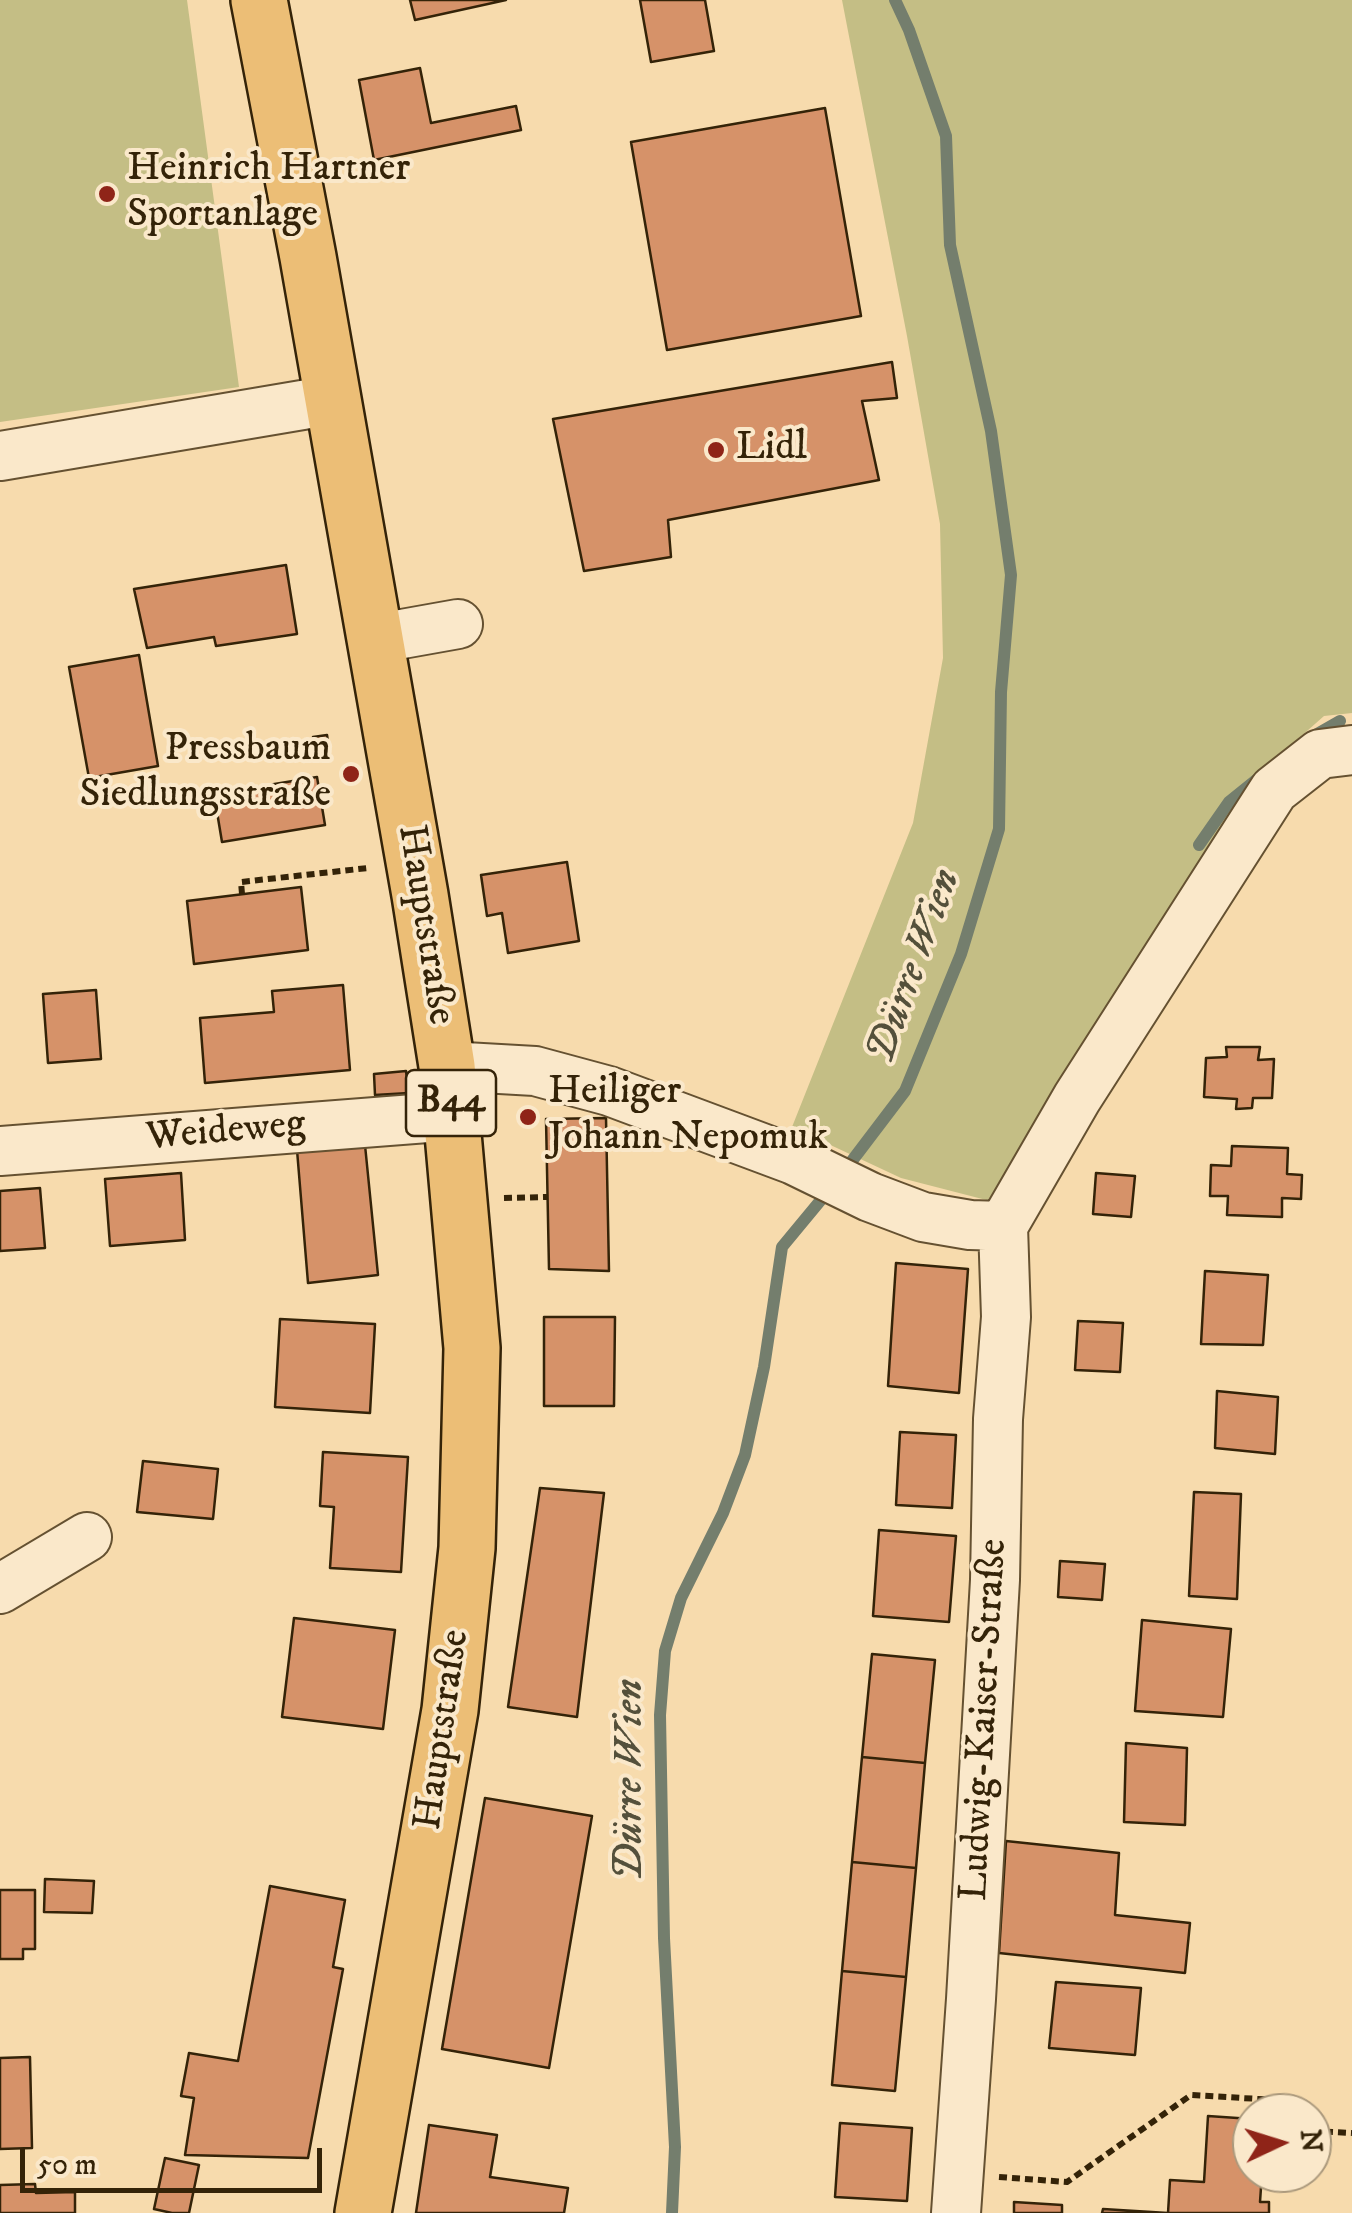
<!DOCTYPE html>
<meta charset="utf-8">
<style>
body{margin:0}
#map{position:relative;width:1352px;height:2213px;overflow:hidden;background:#f7dbad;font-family:"IM FELL DW Pica",serif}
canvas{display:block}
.north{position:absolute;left:1232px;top:2093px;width:100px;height:100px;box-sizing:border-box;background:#fae8ca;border:2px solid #ab997c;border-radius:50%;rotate:86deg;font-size:28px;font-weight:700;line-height:40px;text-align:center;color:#342308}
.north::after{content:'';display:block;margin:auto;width:35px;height:45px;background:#8f2418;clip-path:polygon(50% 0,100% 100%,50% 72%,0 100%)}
.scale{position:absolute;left:20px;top:2148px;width:302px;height:45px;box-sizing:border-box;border:5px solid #342308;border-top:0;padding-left:12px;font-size:30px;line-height:35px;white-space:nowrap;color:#342308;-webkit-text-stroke:8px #fae8ca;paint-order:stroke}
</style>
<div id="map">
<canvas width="1352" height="2213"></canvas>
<div class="north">N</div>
<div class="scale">50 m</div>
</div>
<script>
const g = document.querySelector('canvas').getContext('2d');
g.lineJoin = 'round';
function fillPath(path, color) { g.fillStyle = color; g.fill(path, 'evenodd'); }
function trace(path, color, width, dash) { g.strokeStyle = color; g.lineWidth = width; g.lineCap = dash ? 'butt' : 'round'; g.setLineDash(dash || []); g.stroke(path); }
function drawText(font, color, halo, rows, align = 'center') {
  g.font = font + ' "IM FELL DW Pica",serif'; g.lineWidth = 8; g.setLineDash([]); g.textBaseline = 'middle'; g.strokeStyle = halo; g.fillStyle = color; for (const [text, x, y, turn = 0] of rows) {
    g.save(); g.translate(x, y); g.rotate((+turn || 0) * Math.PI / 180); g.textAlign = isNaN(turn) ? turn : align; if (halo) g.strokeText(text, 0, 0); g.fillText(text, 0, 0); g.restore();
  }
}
const green = new Path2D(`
 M0,0h187l52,387 -239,35z
 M842,0h510v713l-28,3 -77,68 -253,418 -93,-24 -109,-51 121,-304 30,-165 -3,-134 -33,-188z`);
const stream = new Path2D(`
 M1312,737l28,-16
 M1199,845l30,-43 31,-25
 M842,1174l63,-83 56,-137 38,-125 2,-137 10,-117 -20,-144 -41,-186 -4,-109 -37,-106 -14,-30
 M672,2213l3,-66 -11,-209 -4,-223 5,-64 16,-53 42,-85 22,-58 19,-88 18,-120 48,-58`);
const building = new Path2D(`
 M410,0h96l-91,20z
 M640,0h65l9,51 -63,11z
 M420,68l11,55 85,-17 5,24 -147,30 -15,-80z
 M825,108l36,208 -194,34 -36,-208z
 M892,362l5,36 -35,3 17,79 -211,40 3,37 -87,14 -31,-152z
 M286,565l11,69 -81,12 -2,-9 -67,11 -13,-59z
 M139,655l19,111 -69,12 -20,-111z
 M327,735l3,21 -14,2 -3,-21z
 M317,777l8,48 -103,17 -8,-48z
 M567,862l12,79 -71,12 -6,-40 -15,3 -6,-41z
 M301,887l7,63 -114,14 -7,-63z
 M343,985l7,85 -145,13 -5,-65 74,-6 -2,-21z
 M96,990l5,69 -53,4 -5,-69z
 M1226,1047h34l-2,13 16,-1 -2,39h-19l-1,10 -16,1 1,-10 -33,-2 2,-39 21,-1z
 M406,1071l3,22 -34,2 -1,-21z
 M606,1118l3,153 -60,-2 -3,-150z
 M365,1145l13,130 -70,8 -11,-133z
 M1232,1146l56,2 -1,26 15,1 -1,24 -19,-1v19l-55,-2 1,-19h-18l1,-31 20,1z
 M181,1173l4,67 -75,6 -5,-67z
 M1096,1173l39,3 -4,41 -38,-3z
 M40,1188l5,60 -45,3v-60z
 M896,1263l72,6 -9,124 -71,-7z
 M1205,1271l63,4 -5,70 -62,-1z
 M544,1317h71l-1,89h-70z
 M280,1319l95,5 -5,89 -95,-6z
 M1078,1321l45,2 -3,49 -45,-2z
 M1217,1391l61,6 -3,57 -60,-6z
 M900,1432l56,3 -4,73 -56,-3z
 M323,1452l85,5 -7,115 -71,-4 4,-61 -14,-1z
 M143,1461l75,8 -5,50 -76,-7z
 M540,1488l64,5 -27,224 -69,-10z
 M1194,1492l47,2 -4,105 -48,-3z
 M879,1530l77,6 -7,86 -76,-6z
 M1060,1561l45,3 -3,36 -44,-3z
 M294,1618l101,12 -12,99 -101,-12z
 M1142,1620l89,9 -8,88 -88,-6z
 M872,1654l63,6 -10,103 -63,-6z
 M1126,1743l61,5 -2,77 -61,-3z
 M862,1757l63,6 -9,105 -64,-6z
 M485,1798l107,18 -43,252 -107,-19z
 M1006,1841l113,12 -4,62 75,8 -5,50 -186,-20z
 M852,1862l64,6 -10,109 -64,-6z
 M45,1879l49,2 -2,32 -48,-1z
 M270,1886l75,14 -12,67 10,2 -35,189 -123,-3 9,-57 -13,-2 8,-43 49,8z
 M0,1890h35v59h-12v10h-23z
 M842,1971l64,6 -11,114 -63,-6z
 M1056,1982l85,6 -6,67 -86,-7z
 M30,2057l2,91 -32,1v-91z
 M1208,2116l44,3v54h10l-2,29h9v11h-167l1,-4 65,4 2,-33 34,2z
 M840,2123l72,5 -5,73 -72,-4z
 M429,2125l68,10 -7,42 78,11 -4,25h-148z
 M165,2158l34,7 -10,48h-17l-18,-4z
 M35,2184l1,9 39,-1v21h-75v-28z
 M1014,2202l48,3v8h-48z`);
const path = new Path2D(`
 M242,894l-1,-12 127,-14
 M504,1198l43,-1
 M1312,2131l40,2
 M999,2177l68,5 124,-87 102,6 -1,12`);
const minor = new Path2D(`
 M0,456l332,-56
 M374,639l84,-15
 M447,1066l88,5 74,20 185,69 76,37 53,20 47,8 33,1
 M0,1151l453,-35
 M0,1589l87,-52
 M956,2213l15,-214 24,-419 3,-161 8,-102 -3,-91 74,-128 197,-308 46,-36 32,-4`);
const major = new Path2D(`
 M259,0l49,257 112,638 27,171 25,282 -5,200 -17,162 -87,503`);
const markers = [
 [107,194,10,"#8f2418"],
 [716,450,10,"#8f2418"],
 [351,774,10,"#8f2418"],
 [528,1117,10,"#8f2418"]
];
const shields = [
 [451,1103,90]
];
const shieldNames = [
 ["B44",451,1103]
];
const poiNames = [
 ["Heinrich Hartner",127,171],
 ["Sportanlage",127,217],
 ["Lidl",736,450],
 ["Pressbaum",331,751,"right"],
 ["Siedlungsstraße",331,797,"right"],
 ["Heiliger",548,1094],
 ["Johann Nepomuk",548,1140]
];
const streetNames = [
 ["Hauptstraße",424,925,81],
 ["Weideweg",226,1133,-5],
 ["Ludwig-Kaiser-Straße",986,1720,-87],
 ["Hauptstraße",444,1730,-82]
];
const waterNames = [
 ["Dürre Wien",916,967,-70],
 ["Dürre Wien",632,1780,-90]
];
fillPath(green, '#c4be85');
trace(stream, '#747e6d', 12);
fillPath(building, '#d69269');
trace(building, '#342308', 2.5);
trace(minor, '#655131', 52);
trace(major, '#342308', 60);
trace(path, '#342308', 6, [8, 5]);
trace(minor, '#fae8ca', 48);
trace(major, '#ecbe76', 55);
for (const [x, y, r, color] of markers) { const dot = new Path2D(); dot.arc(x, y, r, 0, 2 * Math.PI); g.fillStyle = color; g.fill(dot); trace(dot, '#fae8ca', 4); }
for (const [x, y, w] of shields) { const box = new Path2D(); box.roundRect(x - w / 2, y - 33, w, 66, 8); g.fillStyle = '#fae8ca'; g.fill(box); trace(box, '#342308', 2.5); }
drawText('bold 38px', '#342308', null, shieldNames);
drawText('40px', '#342308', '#fae8ca', poiNames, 'left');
drawText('40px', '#342308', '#fae8ca', streetNames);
drawText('italic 42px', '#54503b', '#fae8ca', waterNames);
</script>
